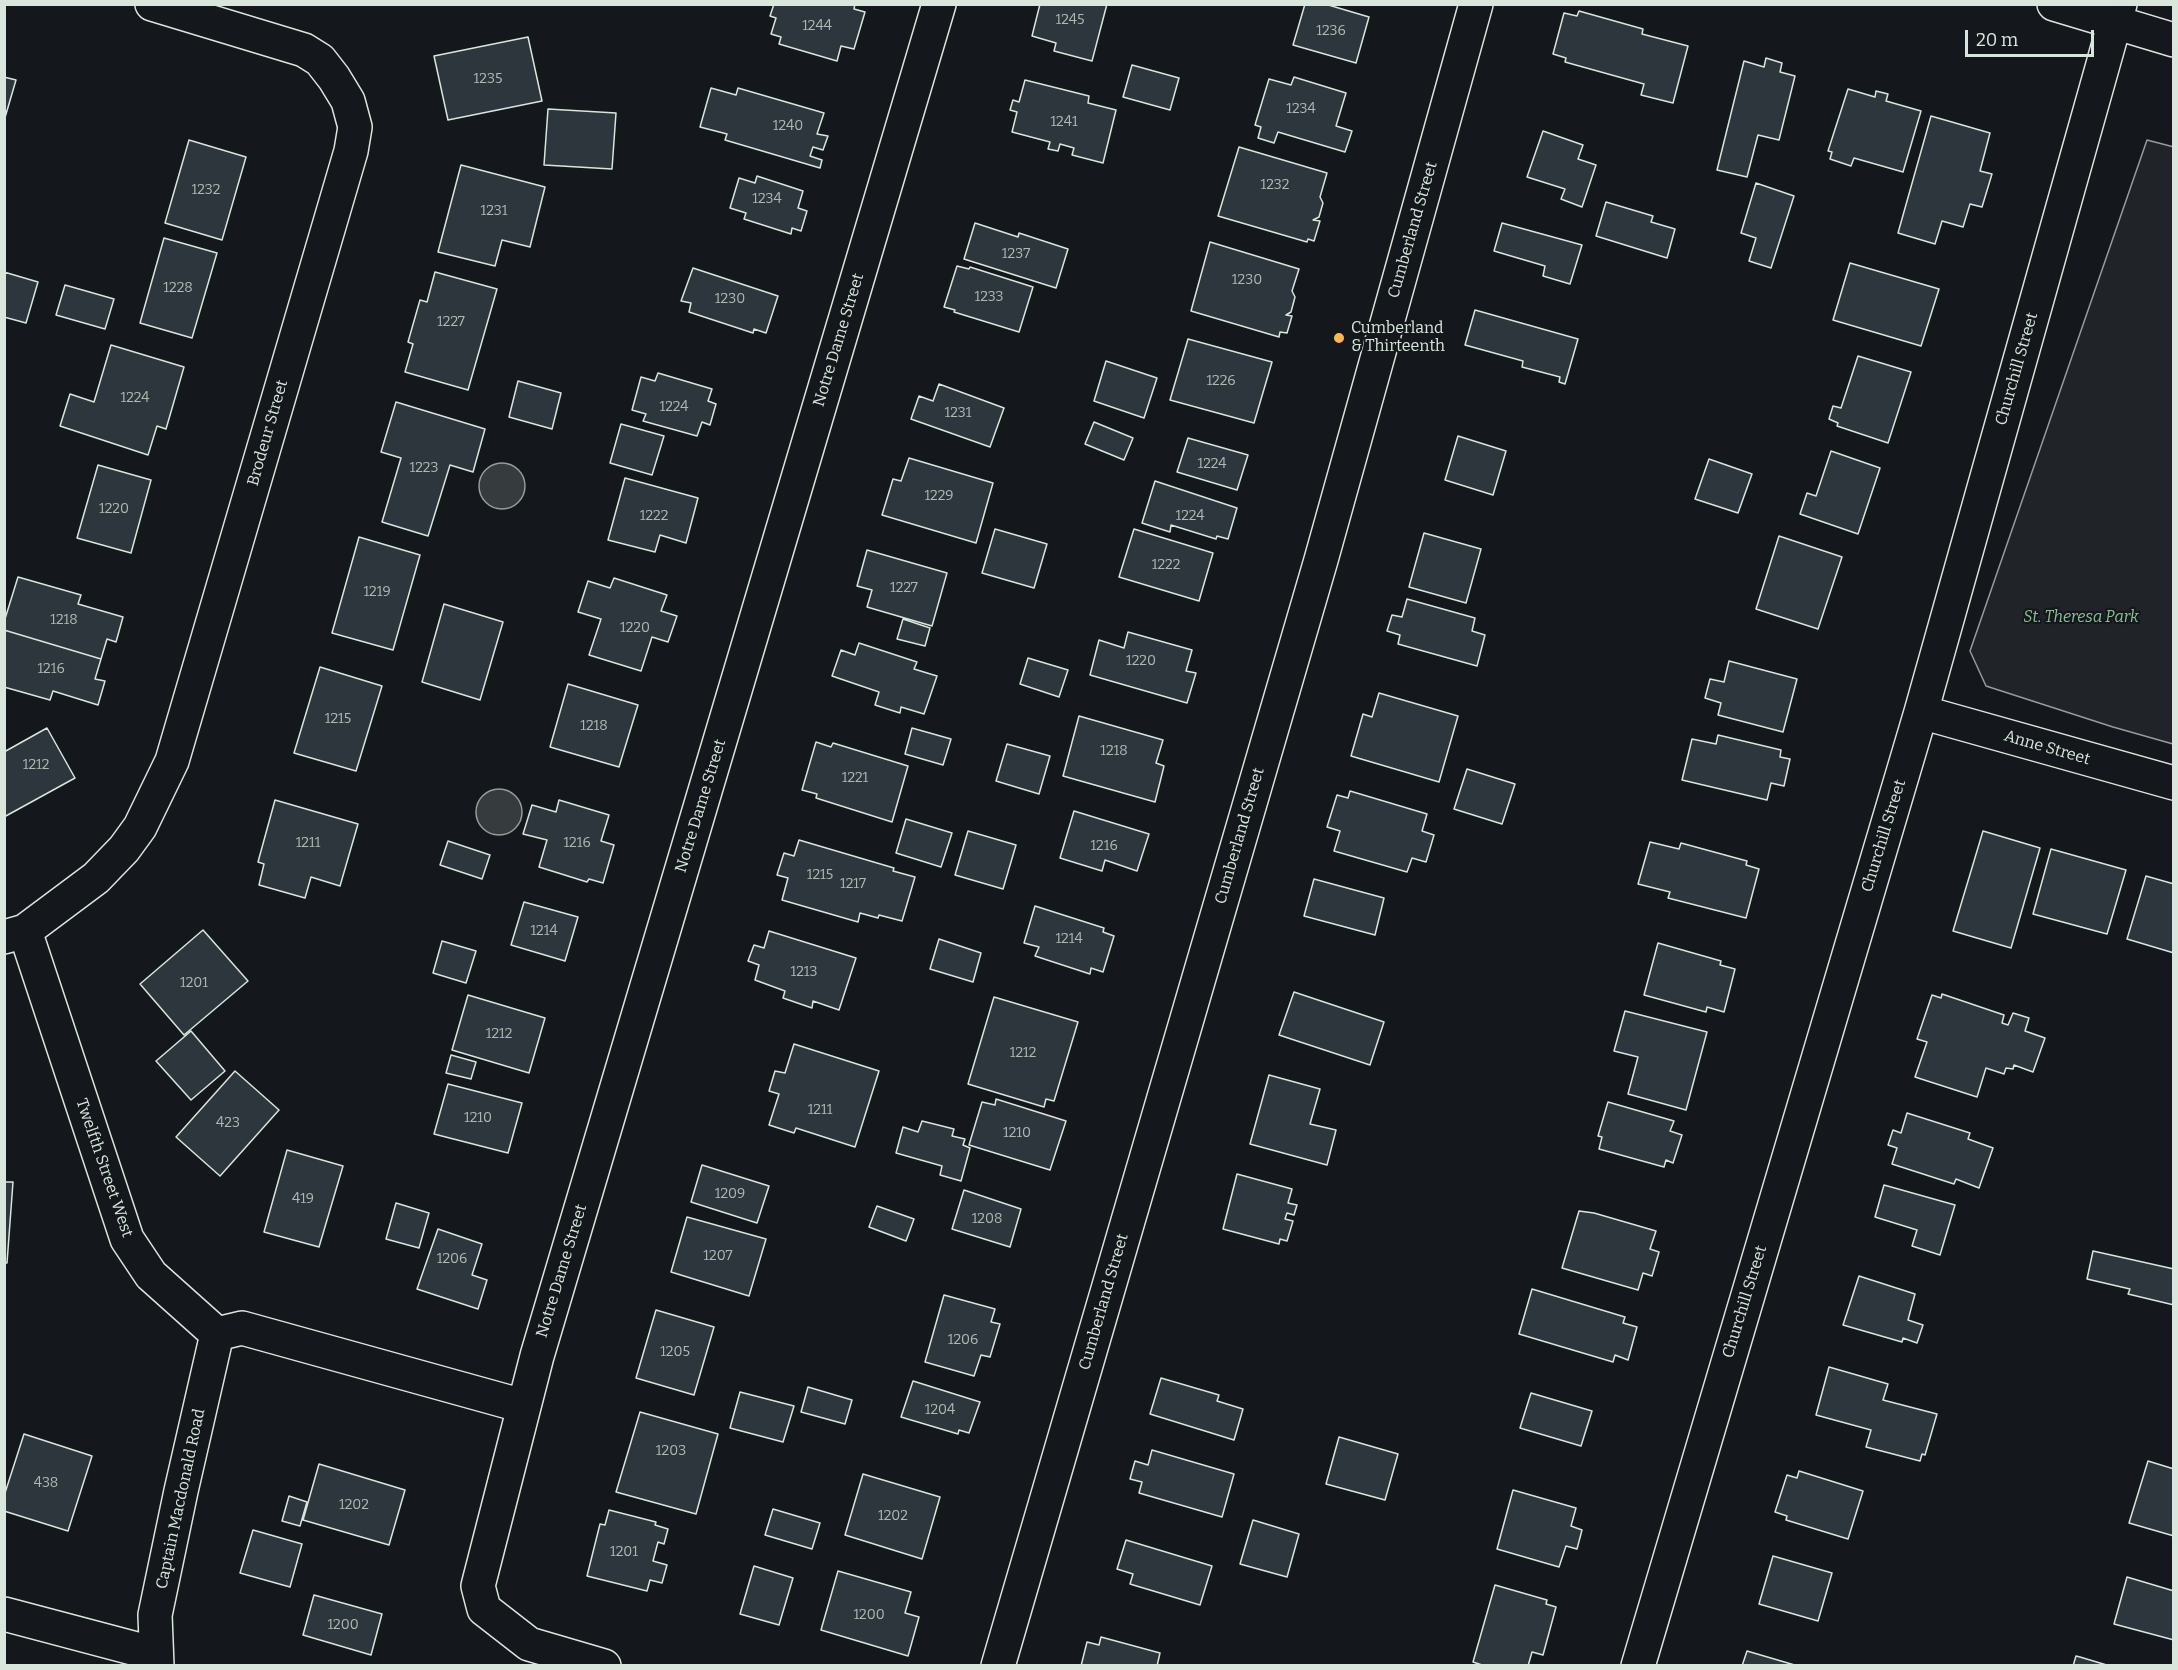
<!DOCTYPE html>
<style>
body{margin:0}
#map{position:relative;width:2178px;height:1670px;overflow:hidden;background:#14181c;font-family:Bitter,serif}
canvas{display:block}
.frame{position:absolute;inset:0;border:6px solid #d8e6dc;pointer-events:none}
.scale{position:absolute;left:1965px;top:30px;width:129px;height:27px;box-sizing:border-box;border:3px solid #d8e6dc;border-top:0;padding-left:8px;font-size:18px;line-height:21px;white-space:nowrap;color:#d8e6dc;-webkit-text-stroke:4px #14181c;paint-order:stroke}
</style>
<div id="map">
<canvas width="2178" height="1670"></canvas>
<div class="frame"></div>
<div class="scale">20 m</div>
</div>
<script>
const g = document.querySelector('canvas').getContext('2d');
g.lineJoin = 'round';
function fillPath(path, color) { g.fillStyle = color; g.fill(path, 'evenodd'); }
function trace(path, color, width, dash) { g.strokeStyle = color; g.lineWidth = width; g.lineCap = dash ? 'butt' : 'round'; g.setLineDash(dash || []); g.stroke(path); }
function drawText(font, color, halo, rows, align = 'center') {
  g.font = font + ' Bitter,serif'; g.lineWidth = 4.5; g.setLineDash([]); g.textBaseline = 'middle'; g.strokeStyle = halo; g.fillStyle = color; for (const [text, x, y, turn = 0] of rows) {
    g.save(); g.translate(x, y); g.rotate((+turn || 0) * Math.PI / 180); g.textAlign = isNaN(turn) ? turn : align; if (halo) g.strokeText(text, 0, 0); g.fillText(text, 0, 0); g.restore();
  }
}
const green = new Path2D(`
 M2147,140l27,7 -1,597 -60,-17 -127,-41 -16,-35z`);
const water = new Path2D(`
 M479 486a23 23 0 1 1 46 0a23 23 0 1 1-46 0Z
 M476 812a23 23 0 1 1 46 0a23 23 0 1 1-46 0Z`);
const building = new Path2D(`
 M774,4h81l-1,5 11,3 -11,37 -13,-3 -4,15 -58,-17 2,-7 -10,-3 5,-16 -6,-2z
 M1040,4h67l-15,57 -38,-10 2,-8 -24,-7z
 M1305,4h20l44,13 -13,46 -63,-18z
 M1579,11l64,18 -1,5 46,12 -15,57 -32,-8 3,-11 -79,-22 1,-4 -13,-4 11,-41 13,3z
 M528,37l14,64 -94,19 -14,-64z
 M1766,58l16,5 -2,9 15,4 -16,64 -21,-5 -11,42 -30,-7 27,-109 20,6z
 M1132,65l47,13 -9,32 -47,-13z
 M4,77l12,3 -12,41z
 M1294,77l52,16 -10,33 16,5 -7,21 -67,-20 -4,11 -16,-5 3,-11 -6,-2 14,-46 22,6z
 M1025,80l64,16 -1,7 28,7 -13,53 -31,-8 2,-7 -14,-4 -2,7 -10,-2 2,-7 -38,-10 5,-20 -7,-2 3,-10 6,2z
 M711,88l25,7 2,-7 86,25 -7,21 11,2 -5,14 -10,-3 -3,9 12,4 -2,8 -95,-28 2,-6 -27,-7z
 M1848,89l27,8 1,-6 12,3 -2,7 35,10 -18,61 -49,-14 -3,8 -21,-7 2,-7 -4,-1z
 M548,109l68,4 -4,56 -68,-4z
 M1931,116l59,17 -10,38 12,3 -10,33 -12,-3 -7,23 -21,-6 -7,23 -37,-11z
 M1543,131l40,14 -5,14 18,6 -14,42 -21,-8 4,-10 -38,-12z
 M189,140l57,17 -24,83 -57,-17z
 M1239,147l88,26 -7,24 3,6 -4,14 -6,3 7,1 -6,20 -6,-2 -1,3 -89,-26z
 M461,165l84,22 -15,60 -28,-7 -7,26 -57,-14z
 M757,176l46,15 -5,17 9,3 -6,20 -9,-3 -1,6 -47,-15 2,-6 -16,-5 9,-30 16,5z
 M1756,183l38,13 -23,72 -22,-7 7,-23 -15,-5z
 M1606,202l47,14 -2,6 24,7 -8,29 -71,-22z
 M975,223l43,14 1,-4 49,16 -12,39 -92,-29z
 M1502,223l80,22 -12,39 -27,-8 2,-10 -51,-15z
 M164,238l53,15 -25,85 -52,-15z
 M1210,242l89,27 -7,22 3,6 -4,15 -5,3 6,1 -5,17 -7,-1 -1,5 -88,-26z
 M1850,263l89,26 -18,57 -88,-26z
 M957,266l12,3 1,-2 63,20 -14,45 -65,-20 1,-2 -11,-3z
 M693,268l85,28 -12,37 -12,-4 -1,4 -64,-21 2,-9 -10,-2z
 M4,272l34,10 -12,41 -22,-6z
 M435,272l62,17 -29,101 -63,-18 8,-28 -5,-2 12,-42 7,2z
 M65,285l49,14 -9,30 -49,-14z
 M1475,310l103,29 -13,45 -6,-2 1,-5 -38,-10 1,-6 -58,-16z
 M1188,339l84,23 -18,61 -84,-23z
 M111,345l73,22 -18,62 -9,-3 -9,29 -88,-29 10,-32 24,8z
 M1858,356l53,16 -23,71 -51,-17 1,-3 -9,-4 4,-13 8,2z
 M1106,361l51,17 -13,40 -50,-17z
 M658,373l54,16 -4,12 8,3 -6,21 -8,-3 -5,14 -54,-15 3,-7 -14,-4 9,-33 14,4z
 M518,381l43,12 -9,36 -43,-12z
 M939,384l65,24 -14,39 -79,-28 8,-23 14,5z
 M396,402l89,27 -12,43 -23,-7 -22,71 -46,-14 19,-64 -20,-6z
 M1094,422l39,16 -9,22 -39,-16z
 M621,424l43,12 -12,39 -42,-12z
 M1458,436l48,15 -13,44 -48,-15z
 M1188,438l60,17 -11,35 -60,-18z
 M1831,451l49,17 -22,66 -58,-20 7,-21 9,3z
 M909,458l84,25 -17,60 -94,-28 11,-36 8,2z
 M1709,459l43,15 -14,39 -43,-14z
 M98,465l53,15 -20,73 -54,-15z
 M625,478l73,20 -12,45 -26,-8 -5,17 -47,-12z
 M1155,481l82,27 -9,31 -11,-3 -1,3 -45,-14 -1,7 -28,-9z
 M995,529l52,15 -13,44 -52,-15z
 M1134,529l79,24 -14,48 -80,-24z
 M1424,533l57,16 -15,54 -57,-16z
 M1779,536l63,21 -24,72 -62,-20z
 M359,537l61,18 -27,95 -61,-17z
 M867,550l80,23 -15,53 -65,-19 5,-17 -15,-4z
 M18,577l63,18 -3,9 45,13 -7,25 -9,-3 -6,20 -97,-29v-8z
 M614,578l53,17 -6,16 16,5 -9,26 -16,-5 -11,34 -52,-16 12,-36 -23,-7 10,-31 22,7z
 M1407,599l68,19 -3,13 13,4 -8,31 -79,-22 2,-9 -13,-4 5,-16 10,2z
 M444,604l59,18 -23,78 -58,-18z
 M903,619l27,9 -5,18 -28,-7z
 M4,630l97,29 -6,20 10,2 -7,24 -45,-14 -3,9 -46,-13z
 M1128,632l64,18 -6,21 10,2 -9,30 -97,-28 9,-35 25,8z
 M859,643l58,19 -3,7 23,7 -13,38 -23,-7 -1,6 -25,-8 4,-13 -47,-16 9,-26 14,5z
 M1028,658l40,12 -9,27 -39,-13z
 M1729,661l68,18 -14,53 -65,-17 3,-12 -16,-5 5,-19 14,3z
 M320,667l62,19 -26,85 -62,-18z
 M568,684l70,21 -19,62 -69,-20z
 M1379,693l79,23 -19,66 -88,-26 12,-42 9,3z
 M1079,716l84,24 -7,23 8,3 -9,36 -92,-26z
 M47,728l28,50 -71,39v-65z
 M912,728l39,11 -8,26 -38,-11z
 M1718,735l63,15 -1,7 10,2 -6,27 -13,-3 -4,17 -85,-20 10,-41 24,5z
 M816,742l15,5 2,-4 75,23 -16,56 -76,-24 1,-4 -15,-4z
 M1007,744l43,12 -11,38 -43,-13z
 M1467,769l48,15 -13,40 -48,-15z
 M1350,791l77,23 -5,17 12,4 -8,27 -14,-4 -5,14 -73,-21 6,-20 -13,-4 10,-32 11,3z
 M275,800l83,24 -18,62 -29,-9 -6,21 -46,-13 5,-21 -6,-2z
 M559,800l50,15 -8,26 13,4 -11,38 -14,-4 -2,3 -48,-15 8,-27 -24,-6 9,-29 24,7z
 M1074,811l75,23 -12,37 -32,-11 -3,11 -42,-13z
 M906,819l46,14 -11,34 -45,-14z
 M968,831l48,14 -13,44 -48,-14z
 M1983,831l57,17 -29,100 -58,-17z
 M799,840l95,28 -1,3 22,6 -13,44 -23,-6 -1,3 -18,-5 -2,9 -76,-22 6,-22 -11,-3 7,-22 10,3z
 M448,841l42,14 -8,24 -42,-14z
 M1650,842l29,7 2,-6 66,18 -1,4 13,4 -13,49 -78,-20 2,-6 -32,-8z
 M2051,849l75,21 -19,64 -74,-20z
 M2146,876l28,8v69l-47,-14z
 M1314,879l70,19 -9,37 -71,-19z
 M524,902l54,15 -13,44 -54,-16z
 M1035,906l69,22 -1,4 11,4 -11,36 -12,-4 -1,6 -55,-18 4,-9 -15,-4z
 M203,930l45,51 -64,54 -44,-51z
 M769,931l87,27 -17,52 -26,-9 -1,7 -29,-10 2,-7 -30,-11 4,-15 -11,-4 6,-16 10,3z
 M939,939l42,14 -8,29 -43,-13z
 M442,941l34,10 -10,32 -33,-10z
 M1658,943l63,18 -1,4 15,4 -11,43 -17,-5 -1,5 -62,-17z
 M1294,992l90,30 -14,43 -91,-30z
 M1942,994l62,21 -2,8 6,2 5,-12 16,5 -4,13 20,7 -12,34 -19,-7 -1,4 -7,-1 -2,6 -18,-6 -9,29 -62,-20 12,-35 -10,-3 15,-44 9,3z
 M468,995l77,23 -16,55 -77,-23z
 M994,997l84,25 -24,79 -8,-2 -2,8 -76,-23z
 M1625,1011l82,21 -21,78 -58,-16 10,-37 -24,-6z
 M191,1031l34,40 -34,29 -35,-39z
 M794,1044l85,27 -24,76 -59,-19 -2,5 -25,-8 10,-31 -10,-3 6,-20 10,2z
 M451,1055l25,7 -5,17 -25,-6z
 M235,1071l44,39 -59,66 -44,-39z
 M1269,1075l51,14 -10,35 26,6 -9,35 -77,-21z
 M448,1084l74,19 -14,50 -74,-19z
 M996,1099l70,22 -16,49 -81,-25 13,-43 13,3z
 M1608,1102l66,19 -4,10 12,4 -9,28 -7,-3 -2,7 -65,-18 3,-12 -4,-1z
 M1907,1113l63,20 -2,6 25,9 -14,40 -23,-9 -2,5 -62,-20 5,-16 -9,-3 5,-15 8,3z
 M922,1121l32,8 -2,7 13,3 -2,6 7,3 -9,33 -21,-6 2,-9 -46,-13 7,-26 15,5z
 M287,1150l56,16 -24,81 -55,-15z
 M702,1165l67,21 -12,37 -66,-21z
 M1237,1174l55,15 -4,14 9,2 -3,10 -7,-2 -2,6 8,2 -6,20 -7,-2 -1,5 -56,-15z
 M4,1182h9l-6,81h-3z
 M1884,1185l71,20 -15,50 -28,-9 5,-16 -42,-13z
 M964,1190l57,19 -11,38 -58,-18z
 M396,1203l33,10 -10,35 -33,-9z
 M877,1206l37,13 -8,22 -37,-14z
 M1579,1211l15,2 62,18 -6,18 9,3 -7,24 -9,-3 -5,17 -76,-22z
 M687,1217l79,22 -17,57 -78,-24z
 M438,1229l44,15 -10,31 15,5 -9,29 -61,-20z
 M2093,1251l81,18v36l-46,-11 2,-5 -43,-10z
 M1859,1276l56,18 -7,26 15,5 -6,18 -14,-5 -1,4 -59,-17z
 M1532,1289l93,28 -2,6 14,4 -9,33 -13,-5 -2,7 -94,-28z
 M944,1295l51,14 -4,13 9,2 -10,33 -9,-2 -7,21 -49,-14z
 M656,1310l58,17 -20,68 -58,-17z
 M1829,1367l59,17 -5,16 54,14 -12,41 -3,-1 -2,7 -54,-14 5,-17 -55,-15z
 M1161,1378l58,17 -2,6 26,8 -9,31 -84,-26z
 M913,1381l67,21 -11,31 -10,-3 -1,4 -57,-17z
 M808,1387l44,13 -7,24 -44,-12z
 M740,1392l54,14 -11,36 -53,-14z
 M1531,1393l61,18 -11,35 -61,-18z
 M640,1412l78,22 -22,80 -80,-22z
 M24,1434l68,22 -24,75 -64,-20v-15z
 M1339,1437l59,17 -13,46 -59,-16z
 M1152,1450l82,24 -12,43 -83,-24 3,-11 -12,-3 5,-18 13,4z
 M2148,1461l26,8v67l-45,-13z
 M319,1464l86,26 -16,55 -86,-25z
 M1799,1471l64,20 -15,48 -62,-19 1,-4 -12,-4 12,-37 10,3z
 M863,1474l77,23 -18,62 -77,-24z
 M1513,1490l63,18 -5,18 11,4 -5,19 -11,-3 -7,21 -62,-18z
 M289,1496l18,6 -7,24 -18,-5z
 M773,1509l47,14 -8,26 -47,-14z
 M609,1510l47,12 -1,3 13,4 -4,15 -6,-2 -5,19 14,4 -5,18 -12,-3 -3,11 -60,-15 13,-52 5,1z
 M1253,1520l46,14 -12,43 -47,-13z
 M253,1530l49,14 -12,43 -50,-14z
 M1126,1540l86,26 -12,39 -70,-21 3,-10 -16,-5z
 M1773,1556l59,17 -14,48 -59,-17z
 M754,1566l39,12 -14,47 -39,-11z
 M838,1571l73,21 -6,21 14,4 -11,39 -87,-26z
 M2127,1577l47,14v49l-60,-16z
 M1495,1585l52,15 -1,4 10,3 -13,48 -11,-3 -4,14h-43l-12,-4z
 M314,1595l68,19 -11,41 -68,-20z
 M1101,1637l59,16 -3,13h-76l6,-24 12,3z
 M1747,1651l51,15h-56z
 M2076,1656l4,1 30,9h-37z`);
const minor = new Path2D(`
 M1921,712l253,71
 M25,931l102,308 24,36 66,59
 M4,937l21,-6 71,-53 28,-29 16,-22 32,-66 179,-610 4,-24 -7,-26 -14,-23 -14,-18 -16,-10 -152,-46
 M217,1334l25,-6 281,78
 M4,1614l151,40
 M157,1666l-2,-51 26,-124 36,-157
 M604,1666l-75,-22 -45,-35 -6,-23 59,-230 402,-1352
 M1638,1666l283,-954 199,-708`);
const tertiary = new Path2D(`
 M2054,4l120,36
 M998,1666l323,-1106 155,-556`);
const markers = [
 [1339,338,6,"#ffb74d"]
];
const numberNames = [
 ["1245",1070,20],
 ["1244",817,26],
 ["1236",1331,31],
 ["1235",488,79],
 ["1234",1301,109],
 ["1241",1064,122],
 ["1240",788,126],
 ["1232",1275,185],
 ["1232",206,190],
 ["1234",767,199],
 ["1231",494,211],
 ["1237",1016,254],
 ["1230",1247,280],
 ["1228",178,288],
 ["1233",989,297],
 ["1230",730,299],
 ["1227",451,322],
 ["1226",1221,381],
 ["1224",135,398],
 ["1224",674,407],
 ["1231",958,413],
 ["1224",1212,464],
 ["1223",424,468],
 ["1229",939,496],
 ["1220",114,509],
 ["1222",654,516],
 ["1224",1190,516],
 ["1222",1166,565],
 ["1227",904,588],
 ["1219",377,592],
 ["1218",64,620],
 ["1220",635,628],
 ["1220",1141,661],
 ["1216",51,669],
 ["1215",338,719],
 ["1218",594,726],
 ["1218",1114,751],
 ["1212",36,765],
 ["1221",855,778],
 ["1211",308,843],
 ["1216",577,843],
 ["1216",1104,846],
 ["1215",820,875],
 ["1217",853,884],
 ["1214",544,931],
 ["1214",1069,939],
 ["1213",804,972],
 ["1201",194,983],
 ["1212",499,1034],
 ["1212",1023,1053],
 ["1211",820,1110],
 ["1210",478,1118],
 ["423",228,1123],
 ["1210",1017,1133],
 ["1209",730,1194],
 ["419",303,1199],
 ["1208",987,1219],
 ["1207",718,1256],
 ["1206",452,1259],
 ["1206",963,1340],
 ["1205",675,1352],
 ["1204",940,1410],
 ["1203",671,1451],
 ["438",46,1483],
 ["1202",354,1505],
 ["1202",893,1516],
 ["1201",624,1552],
 ["1200",869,1615],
 ["1200",343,1625]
];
const streetNames = [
 ["Cumberland Street",1413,230,-74],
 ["Notre Dame Street",839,340,-73],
 ["Churchill Street",2017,369,-74],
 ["Brodeur Street",268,433,-74],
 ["Anne Street",2047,748,16],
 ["Notre Dame Street",701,806,-73],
 ["Cumberland Street",1240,836,-74],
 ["Churchill Street",1884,836,-73],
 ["Twelfth Street West",104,1168,71],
 ["Notre Dame Street",562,1271,-73],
 ["Cumberland Street",1104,1302,-74],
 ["Churchill Street",1745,1302,-73],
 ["Captain Macdonald Road",181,1499,-78]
];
const poiNames = [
 ["Cumberland",1351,329],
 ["& Thirteenth",1351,347]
];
const parkNames = [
 ["St. Theresa Park",2081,618]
];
fillPath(green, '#202428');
trace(green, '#939e99', 1.5);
fillPath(water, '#363b3e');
trace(water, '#939e99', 1.5);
fillPath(building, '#2c363c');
trace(building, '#d8e6dc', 1.5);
trace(minor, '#d8e6dc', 36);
trace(tertiary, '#d8e6dc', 36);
trace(minor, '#14181c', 33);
trace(tertiary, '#14181c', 33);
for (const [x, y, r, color] of markers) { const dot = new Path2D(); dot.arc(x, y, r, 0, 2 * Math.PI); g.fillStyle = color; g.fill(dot); trace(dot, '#14181c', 2); }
drawText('14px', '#adbab4', null, numberNames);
drawText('16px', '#d8e6dc', '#14181c', streetNames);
drawText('16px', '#d8e6dc', '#14181c', poiNames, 'left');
drawText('italic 16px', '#8ac095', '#14181c', parkNames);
</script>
